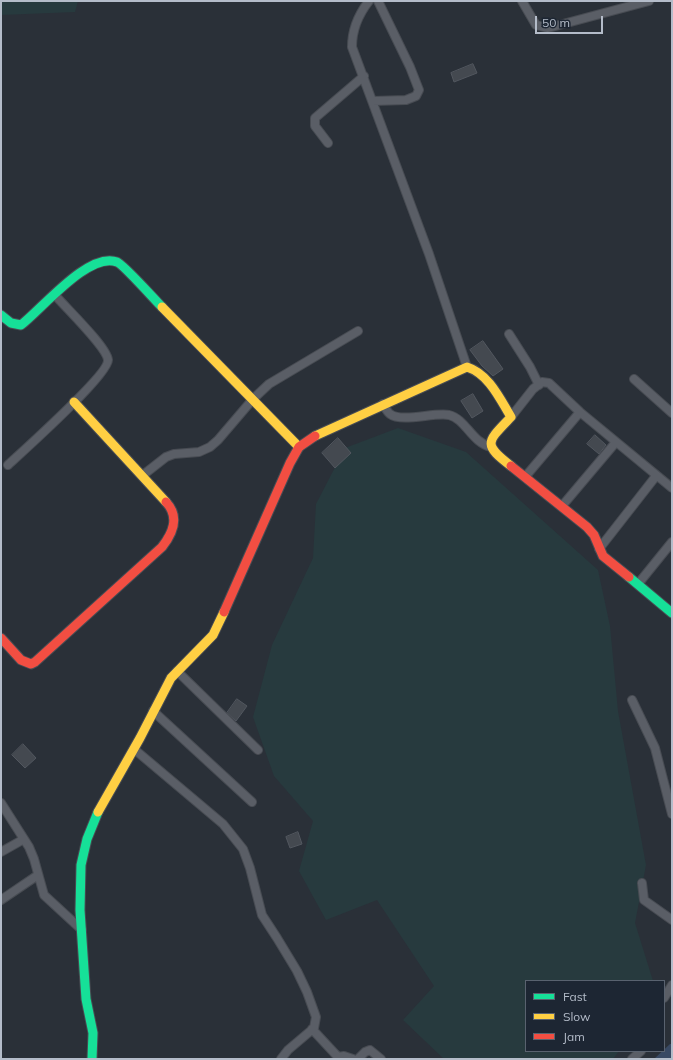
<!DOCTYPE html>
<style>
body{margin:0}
#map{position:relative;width:673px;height:1060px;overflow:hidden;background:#2a3038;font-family:Mulish,sans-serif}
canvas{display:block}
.frame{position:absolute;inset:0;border:2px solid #b4bcc9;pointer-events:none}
.legend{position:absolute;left:525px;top:980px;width:140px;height:72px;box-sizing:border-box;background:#1d2633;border:1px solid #59626f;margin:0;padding:5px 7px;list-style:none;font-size:12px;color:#b4bcc9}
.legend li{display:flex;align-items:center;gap:8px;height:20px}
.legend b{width:20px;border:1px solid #59626f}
.scale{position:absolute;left:535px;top:16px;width:68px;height:18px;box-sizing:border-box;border:2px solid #b4bcc9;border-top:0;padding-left:5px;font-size:12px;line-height:14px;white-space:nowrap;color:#b4bcc9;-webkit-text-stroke:3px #1d2633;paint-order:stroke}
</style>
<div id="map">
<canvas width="673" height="1060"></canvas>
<div class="frame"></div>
<ul class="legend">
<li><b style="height:5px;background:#16e098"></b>Fast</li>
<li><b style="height:5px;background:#ffcf43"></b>Slow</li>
<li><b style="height:5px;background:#f24e42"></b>Jam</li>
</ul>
<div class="scale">50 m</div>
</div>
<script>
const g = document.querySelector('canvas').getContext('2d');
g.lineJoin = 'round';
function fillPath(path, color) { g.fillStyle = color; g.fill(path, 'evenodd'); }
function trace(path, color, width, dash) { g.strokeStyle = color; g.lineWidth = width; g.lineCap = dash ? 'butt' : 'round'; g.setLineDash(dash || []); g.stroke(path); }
const green = new Path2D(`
 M1,1h77l-3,11 -74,3z
 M398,428l68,24 132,118 12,56 8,85 28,154 -11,58 18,58h-127v70h93l-6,8h-169l-41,-39 31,-34 -57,-86 -51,20 -27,-49 14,-50 -39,-45 -21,-59 19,-72 41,-87 3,-54 29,-56z`);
const water = new Path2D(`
 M670,1044h2v15h-18z`);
const building = new Path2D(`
 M473,64l4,9 -23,9 -3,-9z
 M483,341l20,28 -10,7 -11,-10 -12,-16z
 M473,394l10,17 -11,7 -11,-17z
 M595,435l11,10 -7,9 -12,-10z
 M338,438l13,15 -16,15 -13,-15z
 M237,699l10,7 -11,15 -9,-8z
 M23,744l13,14 -11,10 -13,-13z
 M298,832l4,12 -12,4 -4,-11z`);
const street = new Path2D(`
 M369,1c-11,14 -17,28 -17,46l77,207 38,113
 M522,1l14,24 12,3 101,-27
 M373,101l33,-1 10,-4 3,-6 -9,-23 -32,-66
 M328,143l-13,-17v-8l49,-42
 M509,334l21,33 9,18
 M634,379l38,34
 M383,404c2,3 4,8 7,10 12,9 44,-2 59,1 17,4 22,27 42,32
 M511,417l22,-28 9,-7 7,1 31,29 92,76
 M8,465c14,-13 101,-91 100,-105 -1,-13 -43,-53 -53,-65
 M143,475l23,-18 8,-3 25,-2 11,-5 8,-7 35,-41 16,-15 89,-53
 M525,477l55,-65
 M562,506l54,-64
 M599,549l57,-73
 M638,584l34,-42
 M177,671l81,79
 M632,700l23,48 17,66
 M153,711l99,91
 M134,749l89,75 20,25 7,19 12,47 15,23 20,33 10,21 9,25 -2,11 -26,22 -7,9
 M1,803l28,44 5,12 10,36 38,35
 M1,852l23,-13
 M642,883l2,17 28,20
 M1,900l37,-25
 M664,998l8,-13
 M312,1029l26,28 6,-1 9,3
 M358,1059l7,-7 5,-2 11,9
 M632,1059l9,-8`);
const fast = new Path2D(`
 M1,315l10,8 10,2c21,-16 68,-74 96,-63 6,2 38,38 45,45
 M629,577l43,36
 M92,1059l1,-26 -7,-34 -6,-89 1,-45 6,-26 11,-27`);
const slow = new Path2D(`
 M162,307l137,140
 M74,402l92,100
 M315,436l152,-69c22,7 33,32 44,50 -24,25 -29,27 0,49
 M98,812l42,-74 31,-60 42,-43 11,-23`);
const jam = new Path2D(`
 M511,466l76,61 7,8 9,21 26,21
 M224,612l66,-149 9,-16 16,-11
 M1,638l20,22 10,4 4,-2 127,-115c11,-14 18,-30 4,-45`);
fillPath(green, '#273a3e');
fillPath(water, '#384963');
fillPath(building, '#444950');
trace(building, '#52575f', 1);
trace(street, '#484c53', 10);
trace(fast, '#484c53', 11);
trace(slow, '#484c53', 11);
trace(jam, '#484c53', 11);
trace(street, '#5a5e66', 8);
trace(fast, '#16e098', 9);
trace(slow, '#ffcf43', 9);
trace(jam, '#f24e42', 9);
</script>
